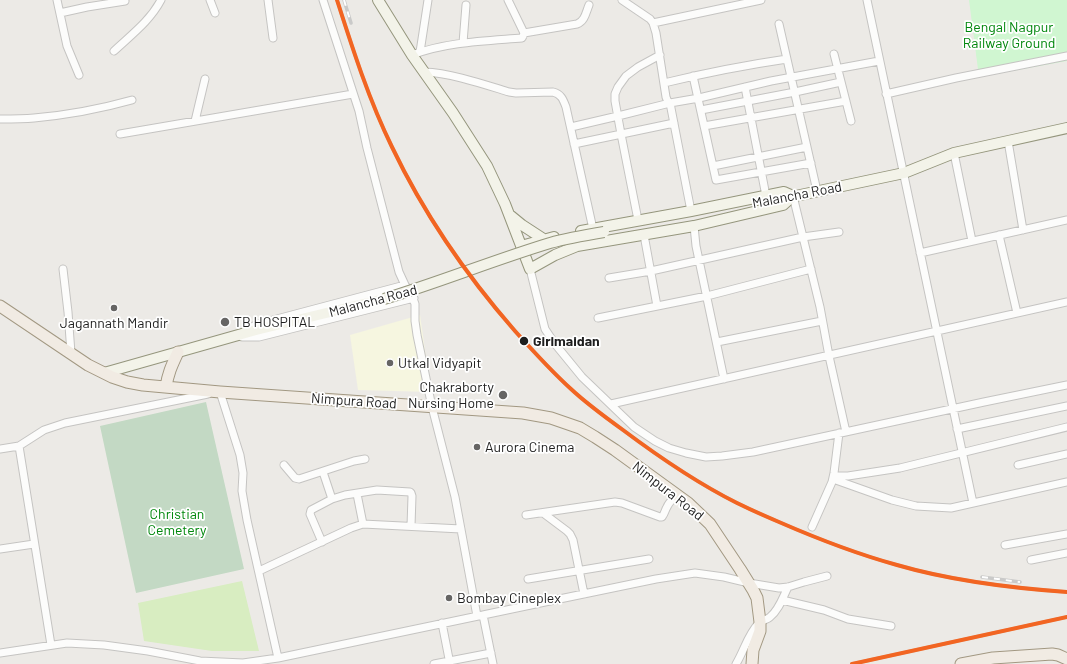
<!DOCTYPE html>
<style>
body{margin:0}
canvas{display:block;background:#eceae6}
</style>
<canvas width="1067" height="664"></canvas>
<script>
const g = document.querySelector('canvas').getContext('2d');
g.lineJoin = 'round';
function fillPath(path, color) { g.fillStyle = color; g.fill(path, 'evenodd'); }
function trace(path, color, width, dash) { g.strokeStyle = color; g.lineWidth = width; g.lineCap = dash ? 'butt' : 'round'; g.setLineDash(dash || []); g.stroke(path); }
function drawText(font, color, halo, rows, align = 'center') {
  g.font = font + ' Barlow,sans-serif'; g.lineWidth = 3.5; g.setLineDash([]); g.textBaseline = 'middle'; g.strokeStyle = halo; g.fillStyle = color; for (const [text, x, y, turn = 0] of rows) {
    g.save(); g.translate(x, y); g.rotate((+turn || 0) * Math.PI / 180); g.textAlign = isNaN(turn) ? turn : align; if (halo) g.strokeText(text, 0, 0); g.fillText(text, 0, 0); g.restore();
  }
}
const education = new Path2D(`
 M420,315l11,77 -73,-2 -8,-55z`);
const grass = new Path2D(`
 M242,581l17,70h-47l-68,-10 -6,-38z`);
const cemetery = new Path2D(`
 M206,402l38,167 -108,24 -36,-167z`);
const park = new Path2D(`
 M969,0h98v61l-88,16z`);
const street = new Path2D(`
 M57,0l10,46 12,29
 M210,0l5,13
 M268,0l5,38
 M323,0l36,111 8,37 32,124 6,13 6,8 4,11v17l2,14 15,72 23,90 22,119
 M622,0l28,19 3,4 3,10 10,64 2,5 2,1 29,-5 72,-17 108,-20
 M867,0l106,503
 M60,13l27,-6 38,-6
 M653,23l108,-23
 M779,24l38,167
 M524,33l53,-9c8,-3 9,-12 12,-19
 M463,43l3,-38
 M114,51c17,-16 36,-30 47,-51
 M420,52l8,-52
 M834,54l17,67
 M412,55c34,-13 73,-14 110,-17l1,-2 1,-3 -16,-33
 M424,72c27,1 59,12 85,20l7,1 37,-1c8,2 10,7 13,15l27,122
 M693,76l23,104 95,-17
 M664,83c41,-10 82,-18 123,-24
 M745,87l21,109
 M886,94l70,-16 111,-22
 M701,110l94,-18 46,-10
 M0,119c11,0 23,0 34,-1 33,-3 66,-9 98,-18
 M195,121l10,-42
 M704,126l142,-25
 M571,127l47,-11 52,-13 21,108
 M120,134l233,-40
 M1008,141l15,89
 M574,144l100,-21
 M954,153l18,88
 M713,166l94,-19
 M793,196l27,111 9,49 17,76
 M638,220l-17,-86 -6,-33v-7l3,-7 8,-11 12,-9 22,-12
 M694,226l2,20 28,133
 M644,235l13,71
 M999,235l18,78
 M920,253l147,-33
 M63,269l5,43 3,41
 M530,269l15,60 10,15 27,33 52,50 21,14 14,7 17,5 20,4 16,-1 31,-4 231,-50 83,-17
 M609,278l42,-7 152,-34 36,-5
 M598,318l109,-22 104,-27
 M248,329l10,-5 147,-39
 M242,337h17l155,-39
 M717,342l105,-21
 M218,392h2l20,63 3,18 -1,18 5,29 31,138
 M611,404l456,-102
 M957,429l110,-23
 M19,446l32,199
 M0,449l19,-3 25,-16 21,-7 143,-29
 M284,465l11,13 4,1 55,-18 11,-2
 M1018,465l49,-11
 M323,472l9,27
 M834,476h14l52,-8 167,-41
 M833,479l59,21 24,6 35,2 116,-26
 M357,494l6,30
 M543,513l24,18 3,3 3,6 11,54
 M526,515l89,-13 7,1 38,14h2c3,-4 3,-7 5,-10 2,-5 6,-8 10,-12
 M812,527l20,-45 2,-9 5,-40
 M322,542l-12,-28 1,-4 21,-11 13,-4 32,-5 33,2 1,1 1,3 -1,30
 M1005,545l62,-11
 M0,549l34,-5
 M1031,560l36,-7
 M259,571l92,-43 12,-4 98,5
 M528,579l121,-20
 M782,600l42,10 24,9 43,7
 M483,615l10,49
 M442,623l8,41
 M0,653l67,-10 37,2 44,6 52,10 43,2 35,-5 267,-56 111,-23 39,-6 29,4 25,6 30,5 9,-1 16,-5 23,-6
 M434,664l57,-11
 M736,664c8,-13 12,-30 23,-41 3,-3 8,-3 11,-6 9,-7 13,-20 18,-30`);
const secondary = new Path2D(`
 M378,0l34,55 41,58 34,53 18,38 25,65 25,-14 22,-9 117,-20 89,-21 10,-9 -9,-4 -93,19 -110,20
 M786,198l118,-25 50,-20 113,-25
 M511,216l11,9 23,15
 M521,246l33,-9
 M104,373l152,-43 128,-31`);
const primary = new Path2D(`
 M0,306l88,59 24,12 15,5 16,3 77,7 303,21 28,5 29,10 15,9 20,13 73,53 22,21 30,45 13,21 4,8 3,24v9l-7,19 -1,14
 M166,387c2,-14 6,-22 12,-35
 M961,664l32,-6 59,-4 6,1 9,4`);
const rail = new Path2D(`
 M337,0c16,50 32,100 55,147 32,67 74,128 123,184 18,20 36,40 56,58 16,15 34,28 52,41 36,27 74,53 114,73 14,7 28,13 42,19 39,17 78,32 118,43 55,16 114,23 170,27
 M344,0l7,23
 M982,577l38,5
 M852,664l215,-47`);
const secondaryBridge = new Path2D(`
 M384,299c56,-17 110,-39 166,-56 18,-5 36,-8 54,-11`);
const rail1 = new Path2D(`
 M337,0c16,50 32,100 55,147 32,67 74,128 123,184 18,20 36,40 56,58 16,15 34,28 52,41 36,27 74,53 114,73 14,7 28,13 42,19 39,17 78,32 118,43 55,16 114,23 170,27
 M852,664l215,-47`);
const markers = [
 [114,308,4,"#666564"],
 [225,322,5,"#666564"],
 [524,341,5,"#1e1e1e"],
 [390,363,4,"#666564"],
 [503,395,5,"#666564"],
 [477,447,4,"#666564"],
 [449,598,4,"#666564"]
];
const parkNames = [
 ["Bengal Nagpur",1009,27],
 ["Railway Ground",1009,43],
 ["Christian",177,514],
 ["Cemetery",177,530]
];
const streetNames = [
 ["Malancha Road",797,195,-11],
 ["Malancha Road",373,301,-15],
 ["Nimpura Road",354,401,4],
 ["Nimpura Road",668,491,38]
];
const poiNames = [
 ["TB HOSPITAL",234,322],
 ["Jagannath Mandir",114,323,"center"],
 ["Utkal Vidyapit",398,363],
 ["Chakraborty",494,387,"right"],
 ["Nursing Home",494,403,"right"],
 ["Aurora Cinema",485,447],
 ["Bombay Cineplex",457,598]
];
const stopNames = [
 ["Girimaidan",533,341]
];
fillPath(education, '#f6f6e0');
fillPath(grass, '#d8edc1');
fillPath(cemetery, '#c3d9c4');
fillPath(park, '#d0f6d1');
trace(street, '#c5c4c2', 9);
trace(secondary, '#95967d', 12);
trace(primary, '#a29882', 13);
trace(street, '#fcfcfb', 7);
trace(secondary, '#f3f3e9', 10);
trace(primary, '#f1ebe3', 11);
trace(rail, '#cacac9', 3.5);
trace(rail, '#fff', 2, [6]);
trace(secondaryBridge, '#95967d', 12, []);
trace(secondaryBridge, '#f3f3e9', 10);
trace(rail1, '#f26522', 4);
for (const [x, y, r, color] of markers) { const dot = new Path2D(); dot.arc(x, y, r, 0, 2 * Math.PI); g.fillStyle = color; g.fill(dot); trace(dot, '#fff', 1.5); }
drawText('14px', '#00870c', '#fff', parkNames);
drawText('14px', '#1e1e1e', '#fff', streetNames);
drawText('14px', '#1e1e1e', '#fff', poiNames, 'left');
drawText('bold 14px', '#1e1e1e', '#fff', stopNames, 'left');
</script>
